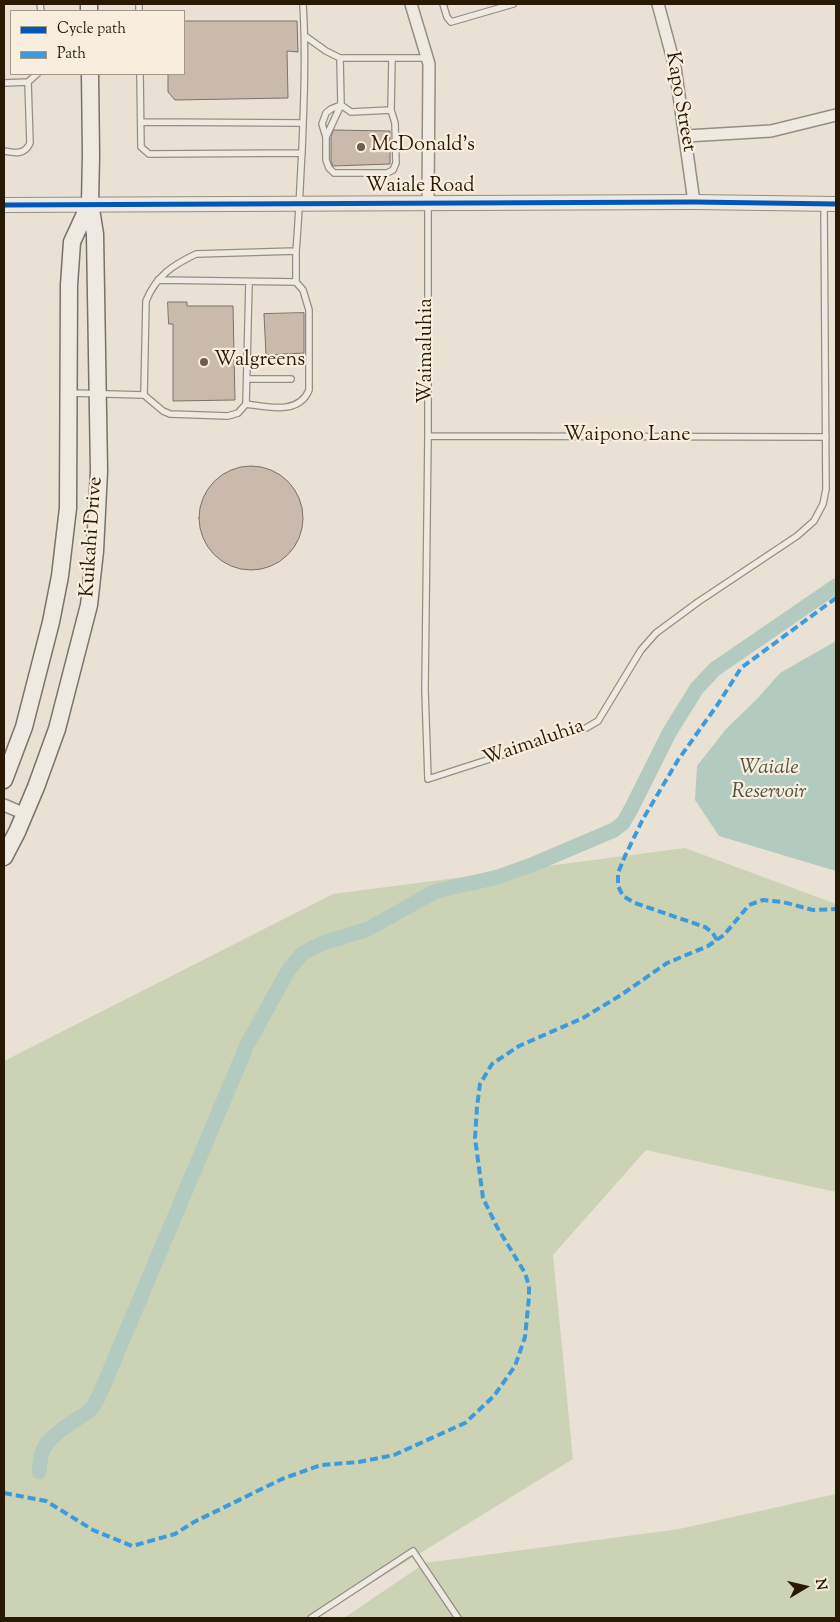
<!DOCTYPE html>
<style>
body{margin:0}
#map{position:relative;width:840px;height:1622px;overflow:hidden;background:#e9e2d4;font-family:"Sorts Mill Goudy",serif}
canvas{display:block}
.frame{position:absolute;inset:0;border:5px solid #291902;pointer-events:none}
.legend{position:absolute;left:10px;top:10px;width:175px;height:65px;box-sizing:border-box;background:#f7eedd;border:1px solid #a59985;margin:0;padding:6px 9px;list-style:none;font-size:15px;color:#291902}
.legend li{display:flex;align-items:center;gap:10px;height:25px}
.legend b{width:25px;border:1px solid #a59985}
.north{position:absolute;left:780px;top:1562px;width:50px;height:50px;-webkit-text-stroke:4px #f7eedd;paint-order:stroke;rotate:81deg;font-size:14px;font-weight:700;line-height:20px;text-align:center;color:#291902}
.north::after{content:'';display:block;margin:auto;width:18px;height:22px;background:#291902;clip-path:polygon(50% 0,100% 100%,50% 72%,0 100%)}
</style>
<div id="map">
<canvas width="840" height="1622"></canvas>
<div class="frame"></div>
<ul class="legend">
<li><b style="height:6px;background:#0057b8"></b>Cycle path</li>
<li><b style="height:6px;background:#3d9bdd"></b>Path</li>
</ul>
<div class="north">N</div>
</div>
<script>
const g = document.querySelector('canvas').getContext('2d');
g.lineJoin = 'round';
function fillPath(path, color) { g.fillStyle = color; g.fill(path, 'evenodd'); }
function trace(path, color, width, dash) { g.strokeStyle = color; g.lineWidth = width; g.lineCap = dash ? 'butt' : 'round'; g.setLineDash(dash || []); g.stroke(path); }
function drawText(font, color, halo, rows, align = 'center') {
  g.font = font + ' "Sorts Mill Goudy",serif'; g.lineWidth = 4.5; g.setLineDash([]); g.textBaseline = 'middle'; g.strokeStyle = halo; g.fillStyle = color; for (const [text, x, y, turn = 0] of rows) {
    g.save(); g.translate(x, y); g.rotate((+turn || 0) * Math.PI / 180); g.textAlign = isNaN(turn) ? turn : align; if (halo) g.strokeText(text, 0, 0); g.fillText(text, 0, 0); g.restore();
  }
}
const green = new Path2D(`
 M685,848l151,56v288l-190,-42 -93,105 20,204 -258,159h-311v-557l329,-167z
 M836,1494v124h-492l81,-55 254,-34z`);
const water = new Path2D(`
 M836,641v230l-117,-35 -24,-36 2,-34 29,-37 32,-31 22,-25z`);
const canal = new Path2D(`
 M39,1472c1,-7 1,-14 3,-20 5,-16 33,-31 47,-41l5,-6 5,-9 148,-351 42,-76 14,-16 20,-10 45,-14 68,-38 62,-14 36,-13 80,-34 9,-7 7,-12 39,-78 28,-45 18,-19 121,-83`);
const building = new Path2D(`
 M184,21h113l1,31 -11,-1 1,47 -113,2 -7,-8v-18h16z
 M334,130l56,1v33l-57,2 -2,-5v-24z
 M168,302h19v4h46l2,94 -62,1v-77h-4z
 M304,313v40l-38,2 -2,-41z
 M199 518a52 52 0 1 1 104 0a52 52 0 1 1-104 0Z`);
const service = new Path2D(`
 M40,4l1,7
 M139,4v7
 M443,4l4,13 4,5 62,-18
 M305,36l21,15 14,7h87
 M340,58l1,47 10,7 40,-2 1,-52
 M140,74l1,73 8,7 153,-1
 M28,82l9,-8
 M4,83l24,-1 2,61c-5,12 -15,10 -26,8
 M341,105l-10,4 -5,4 -4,11 4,13v23l3,8 5,5h53l6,-3 3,-7 -1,-40 -4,-13
 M141,122l162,1
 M326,137l15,-32
 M428,204v232l-3,254 3,89 158,-51 12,-7 43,-71 15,-17 42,-31 99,-66 17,-15 9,-17 3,-15 -2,-285
 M158,280l138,2v-31
 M247,379h44
 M71,393l73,2 19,16 7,3 58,2 10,-3 8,-9 3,-122
 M144,395l2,-94c10,-25 27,-36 50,-47l100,-3c3,-34 4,-67 6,-101 2,-48 4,-97 1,-146
 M246,404c22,3 53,11 63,-14v-80l-6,-20 -7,-8
 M428,436l398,1
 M311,1618l102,-67 45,67`);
const minor = new Path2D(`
 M411,4l18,60 -1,140
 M658,4l17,63 19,135
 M686,136l85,-5 65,-16
 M4,805l21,9`);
const tertiary = new Path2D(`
 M4,205l690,-3 142,2`);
const secondary = new Path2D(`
 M89,4v7
 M4,780l20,-53 27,-105 9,-46 8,-68 1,-223 3,-43 18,-39
 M4,857l13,-25 19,-45 21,-58 32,-124 6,-54 4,-80 -4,-237 -5,-31 1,-48 -1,-81`);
const quiet = new Path2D(`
 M717,940l-5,-8 -7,-5 -70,-24 -12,-7 -5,-10v-13l7,-17 18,-37 35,-59 40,-56 23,-36 95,-70
 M4,1493l42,8 47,29 39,16 43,-12 19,-12 88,-43 39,-14 38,-3 35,-7 71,-32 29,-27 21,-30 10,-29 4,-40v-11l-4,-13 -28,-46 -14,-29 -8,-60 2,-31 3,-23 12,-20 27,-18 64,-28 38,-23 46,-32 41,-17 16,-11 25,-30 14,-5 20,2 30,8 23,-1`);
const cycleway = new Path2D(`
 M4,205l690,-3 142,2`);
const markers = [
 [361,147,5,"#6c5f4c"],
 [204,362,5,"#6c5f4c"]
];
const streetNames = [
 ["Kapo Street",679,102,80],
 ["Waiale Road",420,188],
 ["Waimaluhia",428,351,-90],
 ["Waipono Lane",627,437],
 ["Kuikahi Drive",93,537,-86],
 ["Waimaluhia",534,744,-19]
];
const poiNames = [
 ["McDonald's",371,147],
 ["Walgreens",214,362]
];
const waterNames = [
 ["Waiale",769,769],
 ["Reservoir",769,793]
];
fillPath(green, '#ccd3b5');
fillPath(water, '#b2cabf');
trace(canal, '#b2cabf', 15);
fillPath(building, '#c9baac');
trace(building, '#787268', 1);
trace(service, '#948e83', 8);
trace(minor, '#948e83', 14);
trace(tertiary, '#948e83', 16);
trace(secondary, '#787268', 19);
trace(service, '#eeeae2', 5.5);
trace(minor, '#eeeae2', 11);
trace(tertiary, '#eeeae2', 14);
trace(secondary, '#eeeae2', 16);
trace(quiet, '#3d9bdd', 4, [8, 4]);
trace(cycleway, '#0057b8', 5);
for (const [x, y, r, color] of markers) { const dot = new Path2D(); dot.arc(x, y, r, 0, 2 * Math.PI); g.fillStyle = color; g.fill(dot); trace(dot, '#f7eedd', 2); }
drawText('20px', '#291902', '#f7eedd', streetNames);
drawText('20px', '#291902', '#f7eedd', poiNames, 'left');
drawText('italic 21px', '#515341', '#f7eedd', waterNames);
</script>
